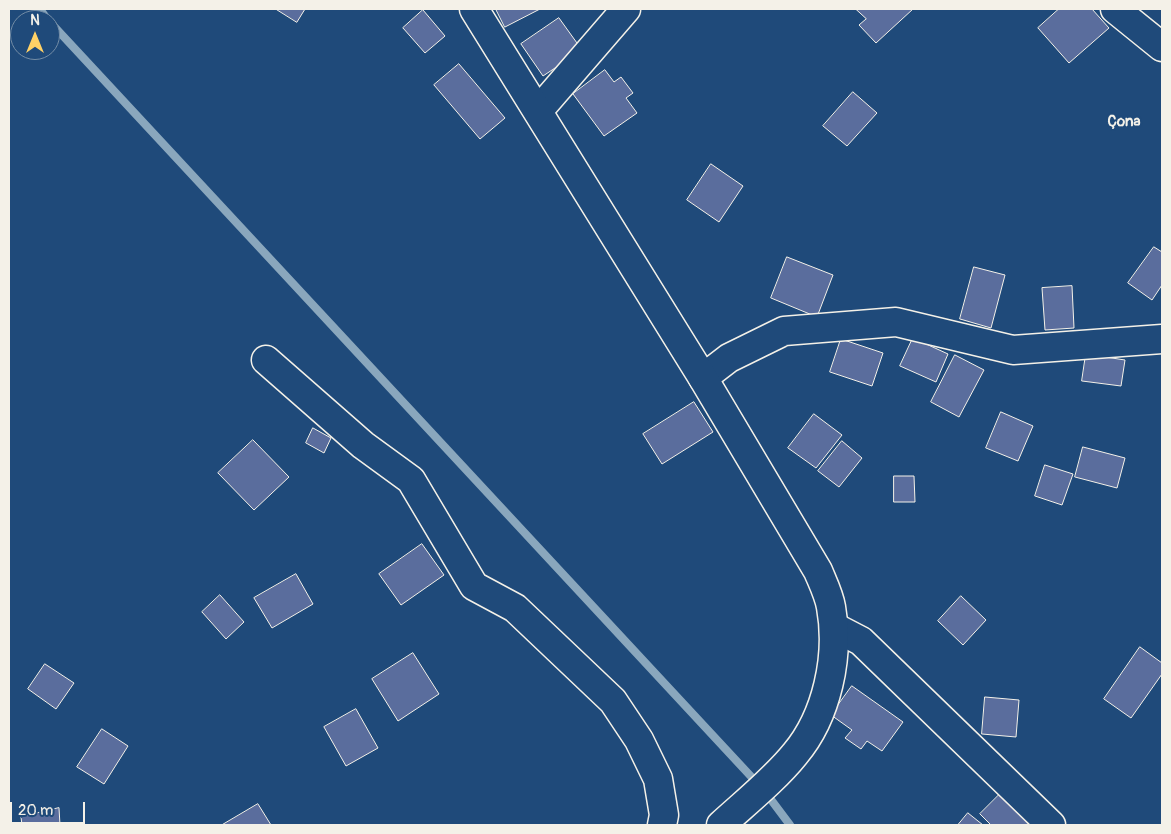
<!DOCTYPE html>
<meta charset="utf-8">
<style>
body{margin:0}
#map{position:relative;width:1171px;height:834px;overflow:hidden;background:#1f4a7a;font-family:Pangolin,sans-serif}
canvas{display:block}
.frame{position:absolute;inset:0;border:10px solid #f4f1e8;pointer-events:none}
.north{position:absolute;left:10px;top:10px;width:50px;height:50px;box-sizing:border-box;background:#1f4a7a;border:1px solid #748da6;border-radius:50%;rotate:0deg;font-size:14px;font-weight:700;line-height:20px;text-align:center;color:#f4f1e8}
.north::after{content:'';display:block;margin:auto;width:18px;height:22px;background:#ffd166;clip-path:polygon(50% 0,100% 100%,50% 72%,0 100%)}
.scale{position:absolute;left:10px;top:802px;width:75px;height:22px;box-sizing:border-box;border:2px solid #f4f1e8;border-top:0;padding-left:6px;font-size:15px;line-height:18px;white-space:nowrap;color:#f4f1e8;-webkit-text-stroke:4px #1f4a7a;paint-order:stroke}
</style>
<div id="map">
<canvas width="1171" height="834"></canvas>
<div class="frame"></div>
<div class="north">N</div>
<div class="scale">20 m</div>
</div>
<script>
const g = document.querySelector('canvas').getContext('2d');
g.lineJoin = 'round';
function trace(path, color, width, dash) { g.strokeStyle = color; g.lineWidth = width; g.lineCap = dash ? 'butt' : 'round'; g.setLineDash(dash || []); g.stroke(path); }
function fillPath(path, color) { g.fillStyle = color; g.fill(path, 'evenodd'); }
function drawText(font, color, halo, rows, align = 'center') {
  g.font = font + ' Pangolin,sans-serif'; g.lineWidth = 4; g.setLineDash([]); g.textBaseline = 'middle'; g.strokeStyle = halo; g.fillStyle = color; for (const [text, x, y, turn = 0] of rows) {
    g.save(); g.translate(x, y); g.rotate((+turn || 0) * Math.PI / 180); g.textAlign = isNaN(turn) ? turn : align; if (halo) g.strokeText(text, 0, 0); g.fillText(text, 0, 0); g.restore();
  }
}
const stream = new Path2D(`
 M40,9l8,11
 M50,22l708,762
 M766,793l24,32`);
const building = new Path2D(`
 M276,9h29l-8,13z
 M496,9h44l-35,18z
 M856,9h57l-37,34 -17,-18 7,-6z
 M1059,9h33l17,19 -40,35 -31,-35z
 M423,10l22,26 -20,17 -22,-25z
 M559,18l23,32 -39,26 -22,-32z
 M459,64l46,54 -25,21 -46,-54z
 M605,70l9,12 7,-5 12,16 -7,5 11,15 -33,23 -31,-42z
 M853,92l24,21 -30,33 -24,-20z
 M711,164l32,22 -24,36 -32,-22z
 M1154,247l8,5v33l-10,15 -24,-17z
 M787,257l46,18 -16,42 -46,-19z
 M974,267l31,8 -14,53 -31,-9z
 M1072,286l2,42 -29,2 -3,-42z
 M913,338l35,16 -12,28 -36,-16z
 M841,339l42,14 -11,33 -42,-14z
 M1086,354l39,6 -4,26 -39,-5z
 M955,355l29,15 -25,47 -28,-15z
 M694,402l19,30 -51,32 -19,-30z
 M1001,412l32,14 -15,35 -32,-13z
 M814,414l28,21 -26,33 -28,-20z
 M313,428l18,10 -7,15 -18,-10z
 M253,440l36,37 -35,33 -36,-37z
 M842,441l20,17 -23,29 -21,-16z
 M1083,447l42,11 -8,30 -42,-11z
 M1045,465l28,9 -11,31 -27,-9z
 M894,476h20l1,26h-21z
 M422,544l22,31 -43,30 -22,-31z
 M296,574l17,30 -41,24 -18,-30z
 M220,595l24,27 -18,17 -24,-27z
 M961,596l25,24 -23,25 -25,-24z
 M1140,647l22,16v11l-31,44 -27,-19z
 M413,653l26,41 -41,27 -26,-42z
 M45,664l29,19 -18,26 -28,-20z
 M852,686l51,36 -21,29 -15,-10 -6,8 -16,-11 7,-8 -21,-15z
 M985,697l34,3 -3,37 -34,-3z
 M356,709l22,39 -32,18 -22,-39z
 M102,729l26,17 -24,38 -27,-17z
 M1000,794l30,31h-39l-11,-11z
 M258,804l13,21h-49z
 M59,808l1,17h-38l-1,-8z
 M968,813l15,12h-25z`);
const minor = new Path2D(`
 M1115,9l47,38
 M538,111l88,-102
 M266,360l97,85 48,35 63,106 41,22 98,93 26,39 19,39 6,36 -2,10
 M703,378l26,-20 55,-27 112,-9 117,28 149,-11
 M834,627l27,14 190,184`);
const tertiary = new Path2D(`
 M474,9l229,369 115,193c5,12 11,24 13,36 9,49 -4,109 -36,147 -20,25 -50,49 -74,71`);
const quarterNames = [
 ["Çona",1124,122]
];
trace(stream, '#8aa7bd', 8);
fillPath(building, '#5a6d9d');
trace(building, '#f4f1e8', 1);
trace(minor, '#f4f1e8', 31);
trace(tertiary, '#f4f1e8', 31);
trace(minor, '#1f4a7a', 28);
trace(tertiary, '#1f4a7a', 28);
drawText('bold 15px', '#f4f1e8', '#1f4a7a', quarterNames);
</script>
